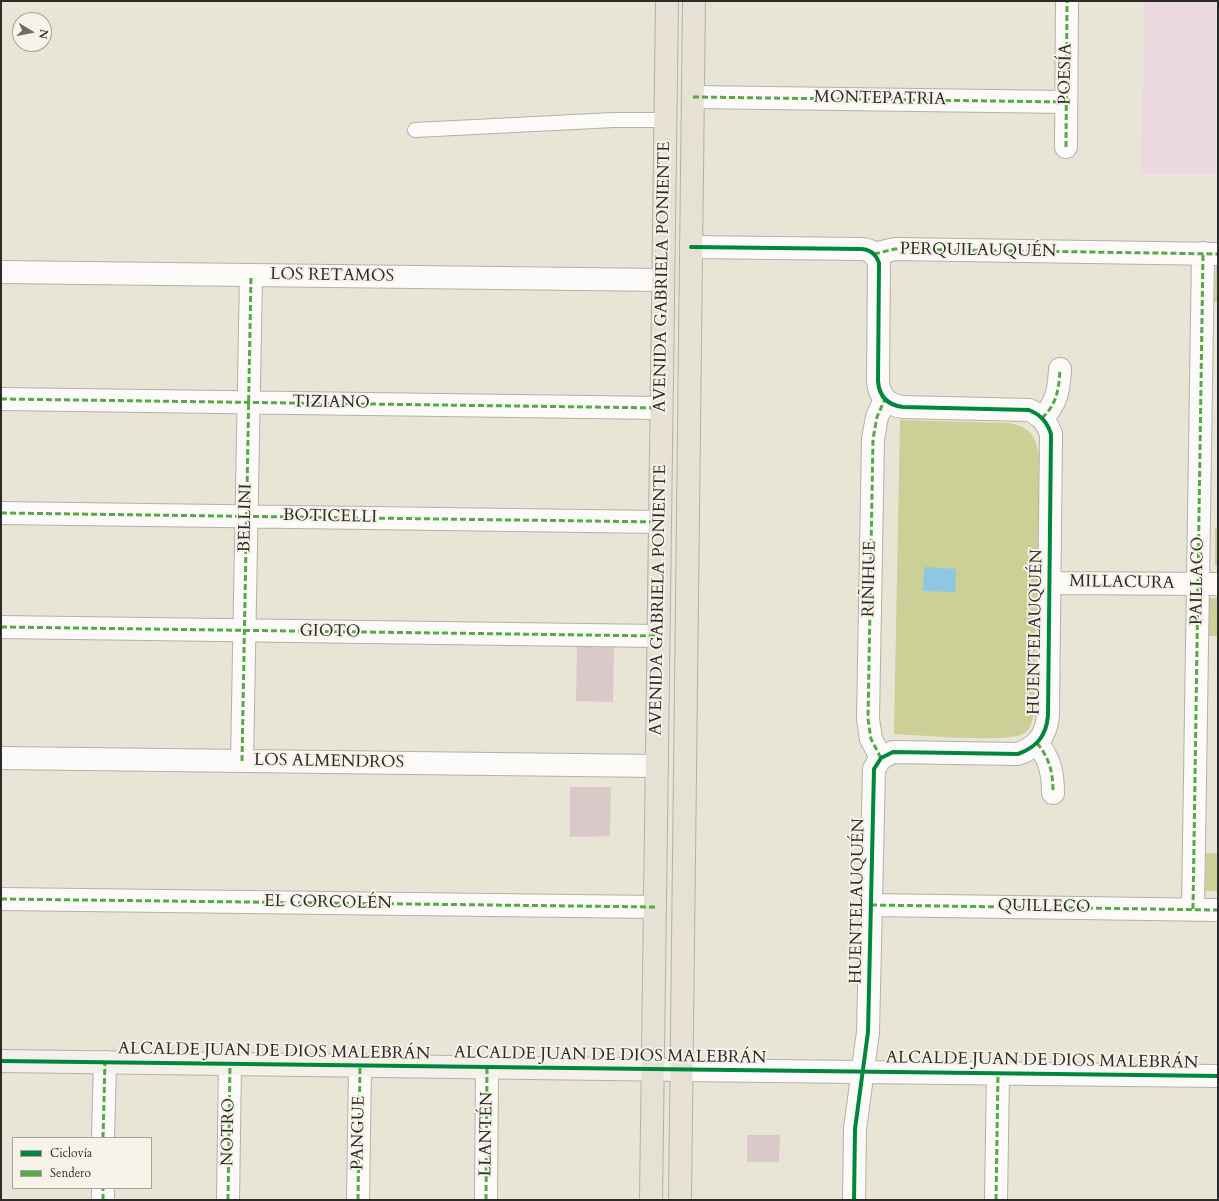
<!DOCTYPE html>
<meta charset="utf-8">
<style>
body{margin:0}
#map{position:relative;width:1219px;height:1201px;overflow:hidden;background:#e8e4d6;font-family:Cardo,serif}
canvas{display:block}
.frame{position:absolute;inset:0;border:2px solid #2b2b2b;pointer-events:none}
.legend{position:absolute;left:12px;top:1137px;width:140px;height:52px;box-sizing:border-box;background:#f7f3e8;border:1px solid #a5a39c;margin:0;padding:5px 7px;list-style:none;font-size:12px;color:#2b2b2b}
.legend li{display:flex;align-items:center;gap:8px;height:20px}
.legend b{width:20px;border:1px solid #a5a39c}
.north{position:absolute;left:12px;top:12px;width:40px;height:40px;box-sizing:border-box;background:#f7f3e8;border:1px solid #a5a39c;border-radius:50%;rotate:100deg;font-size:11px;font-weight:700;line-height:16px;text-align:center;color:#2b2b2b}
.north::after{content:'';display:block;margin:auto;width:14px;height:18px;background:#6d6c67;clip-path:polygon(50% 0,100% 100%,50% 72%,0 100%)}
</style>
<div id="map">
<canvas width="1219" height="1201"></canvas>
<div class="frame"></div>
<ul class="legend">
<li><b style="height:5px;background:#00873e"></b>Ciclovía</li>
<li><b style="height:5px;background:#54ab44"></b>Sendero</li>
</ul>
<div class="north">N</div>
</div>
<script>
const g = document.querySelector('canvas').getContext('2d');
g.lineJoin = 'round';
function fillPath(path, color) { g.fillStyle = color; g.fill(path, 'evenodd'); }
function trace(path, color, width, dash) { g.strokeStyle = color; g.lineWidth = width; g.lineCap = dash ? 'butt' : 'round'; g.setLineDash(dash || []); g.stroke(path); }
function drawText(font, color, halo, rows, align = 'center') {
  g.font = font + ' Cardo,serif'; g.lineWidth = 4; g.setLineDash([]); g.textBaseline = 'middle'; g.strokeStyle = halo; g.fillStyle = color; for (const [text, x, y, turn = 0] of rows) {
    g.save(); g.translate(x, y); g.rotate((+turn || 0) * Math.PI / 180); g.textAlign = isNaN(turn) ? turn : align; if (halo) g.strokeText(text, 0, 0); g.fillText(text, 0, 0); g.restore();
  }
}
const built = new Path2D(`
 M1145,1h73v173h-77z`);
const green = new Path2D(`
 M1216,264h2v38h-4z
 M900,420l108,3c26,4 29,17 32,41l-6,249c-2,7 -3,17 -11,21 -17,9 -105,1 -129,0z
 M1215,528h3v38h-3z
 M1209,598h9v38h-10z
 M1206,853l12,1v37h-13z`);
const water = new Path2D(`
 M924,567l32,2 -1,23 -32,-1z`);
const building = new Path2D(`
 M577,646l37,1 -1,55 -37,-1z
 M570,787h41l-1,49 -40,1z
 M747,1135h33l-1,27h-32z`);
const lane = new Path2D(`
 M415,130l199,-10h51`);
const street = new Path2D(`
 M693,97l373,5
 M1066,147l1,-146
 M691,247l169,2c10,0 16,5 19,14l-1,118c1,15 9,24 25,26l126,3c12,5 18,12 22,24l-3,282c-2,20 -11,31 -30,38l-125,-2 -12,6 -7,11 -6,263 -13,97 -1,71
 M874,254l21,-5 323,5
 M1,272l662,8
 M1,399l660,9
 M1042,418c15,-14 17,-29 18,-49
 M1,513l659,9
 M1050,583l168,1
 M1,627l657,9
 M1037,743c13,16 16,30 16,50
 M1,758l656,8
 M881,758l-10,-19 -3,-20 5,-280 4,-22 8,-18
 M242,761l9,-486
 M1,899l654,8
 M871,905l347,5
 M1193,909l10,-656
 M681,1070l537,6
 M103,1138l2,-76
 M103,1200v-12
 M228,1200l2,-136
 M358,1200l2,-134
 M486,1200l1,-132
 M996,1200l2,-127`);
const secondary = new Path2D(`
 M1,1061l680,9`);
const primary = new Path2D(`
 M651,1200l16,-1199
 M680,1200l14,-1199`);
const quiet = new Path2D(`
 M693,97l373,5
 M1066,147l1,-146
 M874,254l21,-5 323,5
 M1,399l660,9
 M1042,418c15,-14 17,-29 18,-49
 M1,513l659,9
 M1,627l657,9
 M1037,743c13,16 16,30 16,50
 M881,758l-10,-19 -3,-20 5,-280 4,-22 8,-18
 M242,761l9,-486
 M1,899l654,8
 M871,905l347,5
 M1193,909l10,-656
 M103,1138l2,-76
 M103,1200v-12
 M228,1200l2,-136
 M358,1200l2,-134
 M486,1200l1,-132
 M996,1200l2,-127`);
const cycleway = new Path2D(`
 M691,247l169,2c10,0 16,5 19,14l-1,118c1,15 9,24 25,26l126,3c12,5 18,12 22,24l-3,282c-2,20 -11,31 -30,38l-125,-2 -12,6 -7,11 -6,263 -13,97 -1,71
 M1,1061l1217,15`);
const streetNames = [
 ["POESÍA",1066,74,-89],
 ["MONTEPATRIA",880,99,1],
 ["PERQUILAUQUÉN",978,251,1],
 ["LOS RETAMOS",332,276,1],
 ["AVENIDA GABRIELA PONIENTE",663,277,-89],
 ["TIZIANO",331,403,1],
 ["BOTICELLI",330,517,1],
 ["BELLINI",246,518,-89],
 ["RIÑIHUE",870,579,-89],
 ["PAILLACO",1198,581,-89],
 ["MILLACURA",1122,583,1],
 ["AVENIDA GABRIELA PONIENTE",659,600,-89],
 ["GIOTO",330,632,1],
 ["HUENTELAUQUÉN",1036,632,-89],
 ["LOS ALMENDROS",329,762,1],
 ["HUENTELAUQUÉN",858,901,-89],
 ["EL CORCOLÉN",328,903,1],
 ["QUILLECO",1044,907,1],
 ["ALCALDE JUAN DE DIOS MALEBRÁN",274,1052,1],
 ["ALCALDE JUAN DE DIOS MALEBRÁN",610,1056,1],
 ["ALCALDE JUAN DE DIOS MALEBRÁN",1042,1061,1],
 ["NOTRO",229,1132,-89],
 ["PANGUE",359,1133,-89],
 ["LLANTÉN",487,1134,-89]
];
fillPath(built, '#ecd9df');
fillPath(green, '#cad096');
fillPath(water, '#90c7e0');
fillPath(building, '#d9cac9');
trace(lane, '#b3b1a8', 16);
trace(street, '#b3b1a8', 24);
trace(secondary, '#b3b1a8', 24);
trace(primary, '#b3b1a8', 24);
trace(lane, '#fcfbf9', 14);
trace(street, '#fcfbf9', 22);
trace(secondary, '#f4f1ea', 22);
trace(primary, '#e7e1d5', 22);
trace(quiet, '#54ab44', 3, [6, 3]);
trace(cycleway, '#00873e', 4);
drawText('17px', '#2b2b2b', '#f7f3e8', streetNames);
</script>
